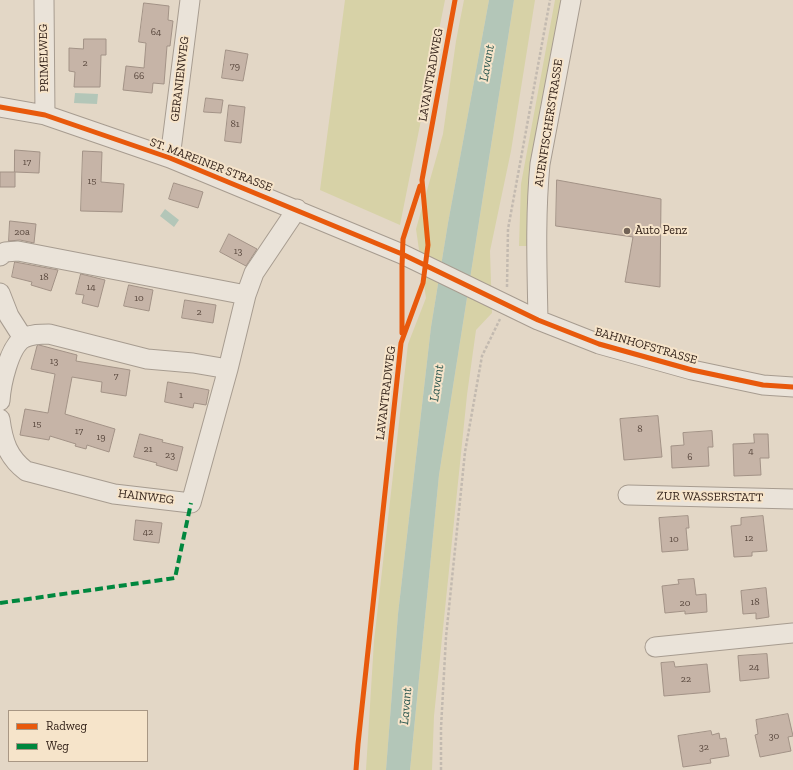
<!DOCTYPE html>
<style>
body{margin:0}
#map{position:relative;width:793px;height:770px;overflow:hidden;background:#e3d7c6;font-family:"Zilla Slab",serif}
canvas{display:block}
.legend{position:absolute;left:8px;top:710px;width:140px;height:52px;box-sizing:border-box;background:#f6e4ca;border:1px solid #a89784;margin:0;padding:5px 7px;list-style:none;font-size:12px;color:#34231a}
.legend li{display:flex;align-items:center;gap:8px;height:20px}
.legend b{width:20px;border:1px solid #a89784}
</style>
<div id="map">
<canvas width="793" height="770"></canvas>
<ul class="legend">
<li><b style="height:5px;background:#e8590c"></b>Radweg</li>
<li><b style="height:5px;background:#00873e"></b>Weg</li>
</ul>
</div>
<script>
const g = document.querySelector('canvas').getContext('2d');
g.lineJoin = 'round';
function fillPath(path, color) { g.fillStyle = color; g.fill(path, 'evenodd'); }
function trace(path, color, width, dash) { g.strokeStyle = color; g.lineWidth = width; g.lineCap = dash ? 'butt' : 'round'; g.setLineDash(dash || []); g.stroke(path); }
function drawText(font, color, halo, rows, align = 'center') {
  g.font = font + ' "Zilla Slab",serif'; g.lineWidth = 4; g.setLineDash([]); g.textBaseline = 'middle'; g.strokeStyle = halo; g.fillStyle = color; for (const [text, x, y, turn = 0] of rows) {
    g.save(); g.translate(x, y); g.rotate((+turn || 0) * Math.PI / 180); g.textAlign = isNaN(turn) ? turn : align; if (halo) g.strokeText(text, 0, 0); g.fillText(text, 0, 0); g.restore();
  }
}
const green = new Path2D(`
 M345,0h100l-45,225 -80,-35z
 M464,0h25l-41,223 -17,104 -33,287 -12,156h-20l8,-129 34,-297 18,-46 -10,-69 27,-95 13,-93z
 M514,0h21l-24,151 -21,100 2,62 -16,17 -9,65 -33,321 -2,54h-22l29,-295z
 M555,0h8l-35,187v59h-9l2,-62z`);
const water = new Path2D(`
 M489,0h25l-75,475 -29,295h-24l12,-156 33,-287 17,-104z
 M75,93l23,1 -1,10 -23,-1z
 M165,209l14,11 -5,7 -14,-11z`);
const building = new Path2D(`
 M144,3l25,3 -1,14 5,1 -3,25h-3l-3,38 -11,-1 -1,10 -29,-3 3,-24 18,2 2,-25 -7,-1z
 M84,39h22v16h-5l-1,32h-26l1,-15 -6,-1v-23l14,1z
 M226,50l22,4 -5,27 -21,-3z
 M206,98l17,2 -2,13 -17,-1z
 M229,105l16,2 -4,36 -16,-2z
 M15,150l25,2 -1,21 -24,-1v15h-15v-15h14z
 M83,151l19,1 -1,30 23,2 -2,28 -41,-1z
 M557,180l104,19 -1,88 -35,-5 8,-45 -77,-11z
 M174,183l29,9 -5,16 -29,-9z
 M10,221l26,3 -2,19 -14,-3 -11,1z
 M229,234l28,15 -11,17 -26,-14z
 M15,262l43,8 -7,21 -20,-6 1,-3 -20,-5z
 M81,274l24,6 -7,27 -16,-4 2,-8 -8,-1z
 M129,285l24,5 -4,21 -25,-5z
 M185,300l31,5 -3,18 -31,-5z
 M39,345l38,10 -1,6 54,9 -4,26 -25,-4 1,-10 -30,-5 -7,37 50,15 -6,23 -22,-7 -1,4 -11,-3 1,-2 -26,-8 -1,4 -29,-5 5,-26 23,4 7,-39 -24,-5 6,-23z
 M168,382l41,8 -3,15 -12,-2 -1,5 -28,-6z
 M658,416l4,41 -38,3 -4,-41z
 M712,431l1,16h-5l1,19 -37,2 -1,-22 13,-1 -1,-12z
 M140,434l23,6 -1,2 21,5 -6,24 -21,-6 1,-2 -23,-6z
 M754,434h14l1,24h-9l1,17 -27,1 -1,-32 21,-1z
 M688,516l1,12h-3l2,22 -26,2 -3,-34z
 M763,516l4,35 -15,1v4l-18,1 -3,-31 10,-1v-7z
 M136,520l26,3 -3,20 -25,-3z
 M694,579l2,16 10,-1 1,18 -22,2v-3l-20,2 -3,-27 17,-2 -1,-4z
 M766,588l3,29 -13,2v-6l-13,1 -2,-23z
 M767,654l2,24 -29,3 -2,-25z
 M674,662l1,5 32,-3 3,28 -46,4 -3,-33z
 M788,714l5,22 -5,1 3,14 -31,6 -5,-22 3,-1 -2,-14z
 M711,731l1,4 7,-2 1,6 6,-1 3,18 -19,3 1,4 -28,4 -5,-31z`);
const path = new Path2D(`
 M507,287l1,-58 42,-229
 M441,770v-42l5,-91 19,-185 17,-96 18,-37`);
const minor = new Path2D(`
 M44,0l1,115
 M0,107l45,8 125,43 232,96 136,66 61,24 93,26 71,15 30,2
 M170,158l20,-158
 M0,256l5,-4 13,-1 228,44
 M0,293l9,23 14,22
 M538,320c-1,-52 -3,-104 2,-156l31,-164
 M0,401c1,-16 9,-55 24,-63 8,-4 16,-4 25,-4l98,25 46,4 35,6
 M0,419c3,23 8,38 26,52l88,23 77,9 37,-134 18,-74 8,-22 43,-64
 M628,495l165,4
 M655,647l138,-14`);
const quiet = new Path2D(`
 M0,603l175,-25 16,-75`);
const cycleway = new Path2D(`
 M0,107l45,8 125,43 232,96 136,66 61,24 93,26 71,15 30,2
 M402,333v-67l1,-27 17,-53
 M356,770l2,-26 43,-401 22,-60 5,-38 -6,-65 33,-180`);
const markers = [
 [627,231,4,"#716256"]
];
const numberNames = [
 ["64",156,32],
 ["2",85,63],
 ["79",235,66],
 ["66",139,76],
 ["81",235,124],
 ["17",27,162],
 ["15",92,181],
 ["20a",22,232],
 ["13",238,251],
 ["18",44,277],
 ["14",91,287],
 ["10",139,298],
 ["2",199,312],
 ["13",54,361],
 ["7",116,376],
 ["1",181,395],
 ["15",37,424],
 ["8",640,429],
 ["17",79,431],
 ["19",101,437],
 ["21",148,449],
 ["4",751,451],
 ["23",170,455],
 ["6",690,457],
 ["42",148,532],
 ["12",749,538],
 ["10",674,539],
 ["18",755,602],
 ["20",685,603],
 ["24",754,667],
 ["22",686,679],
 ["30",774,736],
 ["32",704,747]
];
const streetNames = [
 ["PRIMELWEG",44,58,-91],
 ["LAVANTRADWEG",431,75,-80],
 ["GERANIENWEG",180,79,-83],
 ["AUENFISCHERSTRASSE",549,123,-81],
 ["ST. MAREINER STRASSE",211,165,21],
 ["BAHNHOFSTRASSE",646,346,16],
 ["LAVANTRADWEG",386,393,-83],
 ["HAINWEG",146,497,7],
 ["ZUR WASSERSTATT",710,497,1]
];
const poiNames = [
 ["Auto Penz",635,231]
];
const waterNames = [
 ["Lavant",487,63,-80],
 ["Lavant",437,383,-82],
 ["Lavant",406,706,-85]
];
fillPath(green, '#d7d2a7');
fillPath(water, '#b3c6b8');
fillPath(building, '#c6b4a7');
trace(building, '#a29286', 1);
trace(minor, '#a79c90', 21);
trace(path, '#c3bab0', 2.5, [3, 2]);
trace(minor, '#eae3d9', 19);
trace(quiet, '#00873e', 4, [8, 4]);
trace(cycleway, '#e8590c', 5);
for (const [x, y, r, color] of markers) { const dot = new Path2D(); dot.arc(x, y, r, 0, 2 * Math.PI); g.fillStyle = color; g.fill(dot); trace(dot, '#f6e4ca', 1.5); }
drawText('10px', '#58473d', null, numberNames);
drawText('12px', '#34231a', '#f6e4ca', streetNames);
drawText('12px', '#34231a', '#f6e4ca', poiNames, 'left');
drawText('italic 13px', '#28554d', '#f6e4ca', waterNames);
</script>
